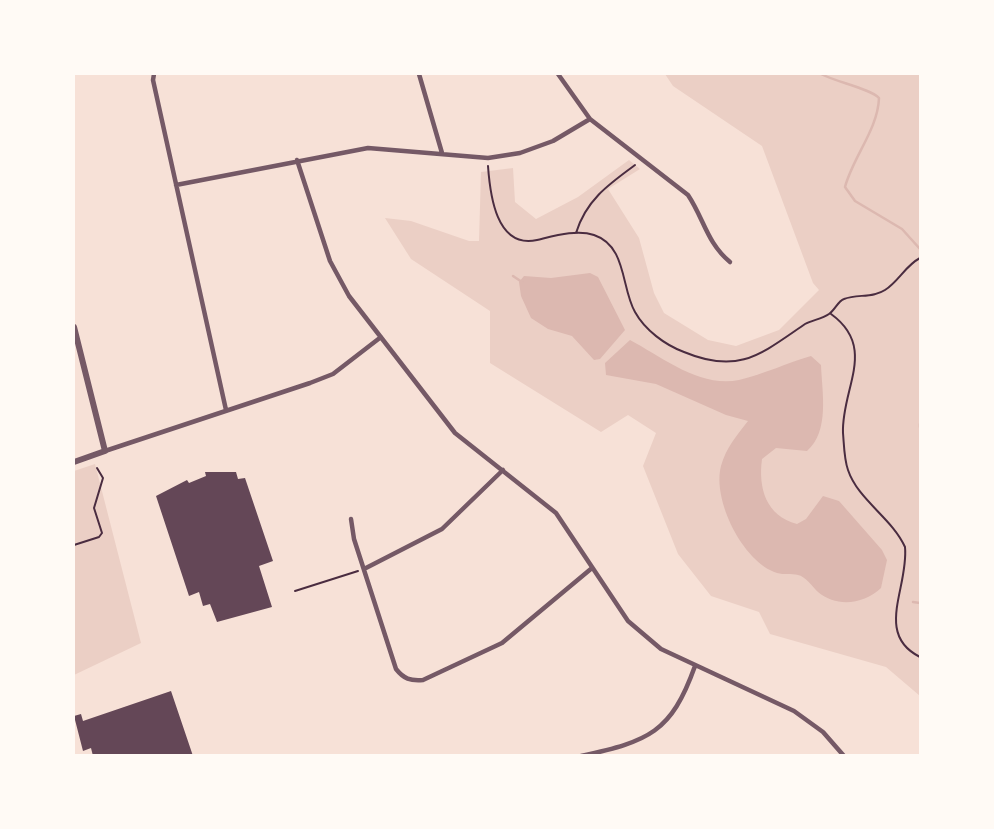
<!DOCTYPE html>
<style>
body{margin:0}
#map{position:relative;width:994px;height:829px;overflow:hidden;background:#f7e1d7;font-family:Inter,sans-serif}
canvas{display:block}
.frame{position:absolute;inset:0;border:75px solid #fffaf5;pointer-events:none}
</style>
<div id="map">
<canvas width="994" height="829"></canvas>
<div class="frame"></div>
</div>
<script>
const g = document.querySelector('canvas').getContext('2d');
g.lineJoin = 'round';
function fillPath(path, color) { g.fillStyle = color; g.fill(path, 'evenodd'); }
function trace(path, color, width, dash) { g.strokeStyle = color; g.lineWidth = width; g.lineCap = dash ? 'butt' : 'round'; g.setLineDash(dash || []); g.stroke(path); }
const green = new Path2D(`
 M665,74h255v622l-34,-29 -116,-33 -11,-22 -48,-16 -33,-42 -35,-88 13,-33 -28,-18 -27,17 -111,-69v-52l-79,-52 -26,-41 26,3 58,20h10l2,-69 32,-4 2,34 21,17 42,-22 51,-37 11,9 -32,20 31,49 15,55 10,20 44,27 28,6 43,-16 40,-40 -6,-7 -51,-137 -89,-60z
 M95,464l46,179 -67,32v-204z`);
const water = new Path2D(`
 M590,273l8,4 27,53 -25,29 -6,1 -22,-24 -24,-7 -17,-11 -10,-22 -2,-14 5,-6 27,2z
 M630,340c32,17 70,48 109,40 25,-6 48,-17 72,-24l10,9c1,27 9,66 -14,86l-31,-3 -14,11c-4,29 4,57 35,65l9,-5 17,-23 16,5 43,49 5,10 -6,28c-17,16 -44,20 -63,4 -5,-5 -13,-16 -20,-17 -7,-2 -14,0 -21,-2 -34,-11 -65,-73 -56,-107 5,-18 16,-31 27,-45l-22,-6 -70,-31 -50,-9 -1,-12z`);
const stream = new Path2D(`
 M821,74c15,8 50,15 58,24 -1,31 -26,59 -34,89l10,14 47,28 18,20
 M513,276l9,6
 M920,424v3
 M913,602l7,1`);
const building = new Path2D(`
 M205,472h31l2,7 7,-1 28,83 -14,5 13,41 -55,15 -7,-18 -7,2 -4,-14 -10,4 -33,-100 31,-16 2,3 17,-7z
 M171,691l22,65h-100l-2,-8 -8,3 -9,-35 7,-2 2,7z`);
const path = new Path2D(`
 M488,166c2,28 8,83 49,74 17,-4 40,-11 57,-5 33,11 27,53 41,77 10,18 30,33 49,40 55,23 77,2 121,-28 7,-4 17,-5 24,-10 6,-4 9,-13 15,-15 13,-5 29,-1 41,-9 14,-9 20,-24 35,-32
 M576,233c10,-33 33,-49 59,-68
 M831,314c47,34 10,75 12,119 1,11 1,26 5,37 10,30 44,48 57,77 4,40 -31,87 15,110
 M74,545l25,-8 3,-4 -8,-25 9,-30 -6,-10
 M295,591l63,-20`);
const minor = new Path2D(`
 M154,74l-1,6 73,330
 M419,74l23,79
 M558,74l32,45 98,76c16,24 19,48 42,67
 M297,160l33,101 19,35 106,137 101,80 72,108 33,28 133,62 29,21 21,24
 M176,185l192,-37 120,10 32,-5 33,-12 37,-22
 M105,451l205,-68 23,-9 48,-37
 M351,519l3,20 42,130c8,10 14,12 27,11l79,-37 90,-75
 M364,569l78,-40 61,-59
 M581,756c68,-15 90,-23 114,-90`);
const tertiary = new Path2D(`
 M74,327l31,124 -31,11`);
fillPath(green, '#ebcfc5');
fillPath(water, '#dcb8b0');
trace(stream, '#dcb8b0', 2.5);
fillPath(building, '#644757');
trace(path, '#4a2c40', 2);
trace(minor, '#755966', 4.5);
trace(tertiary, '#755966', 6);
</script>
